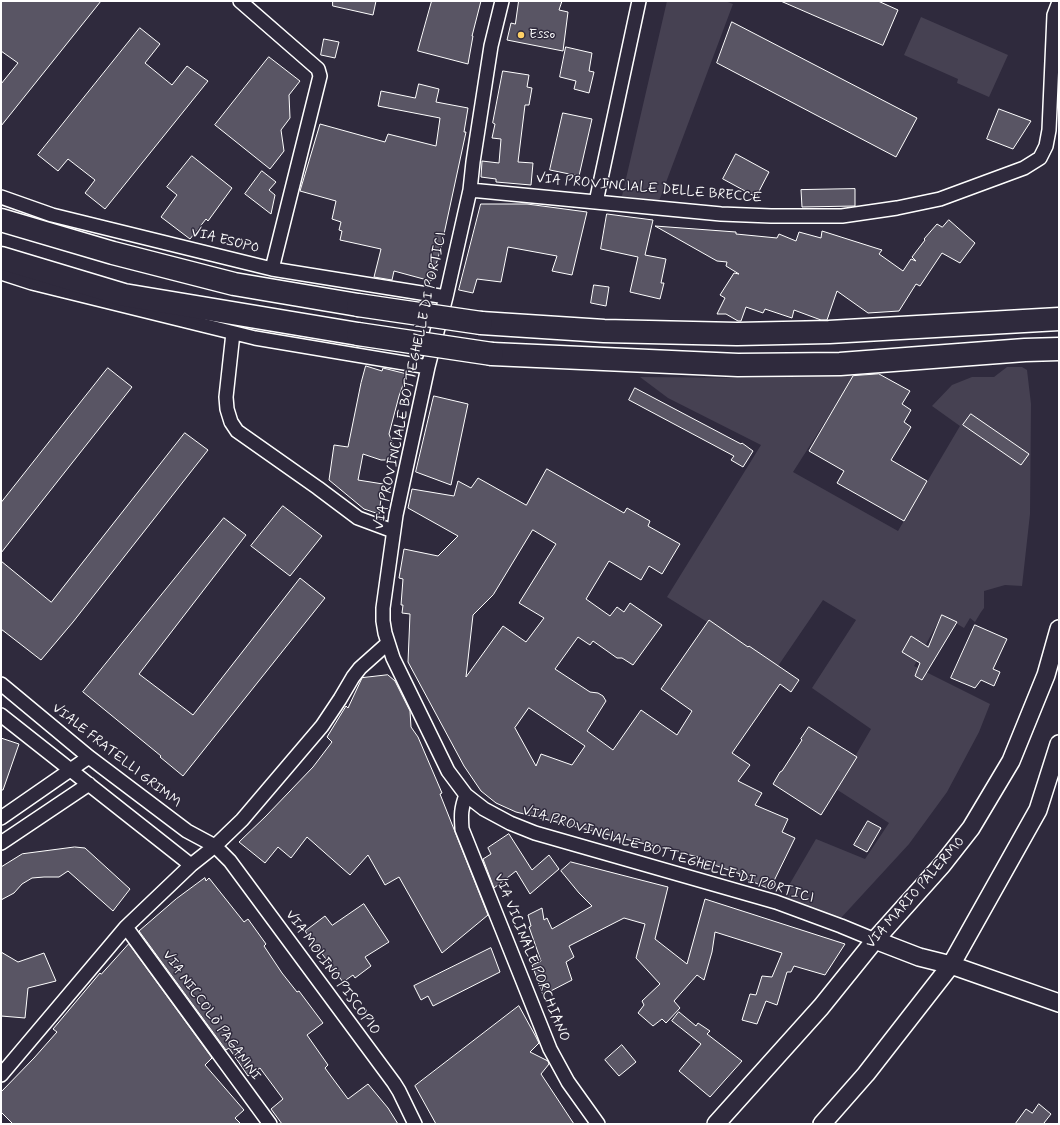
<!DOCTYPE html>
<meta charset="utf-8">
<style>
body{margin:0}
#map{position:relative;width:1060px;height:1125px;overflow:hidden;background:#2f2a3d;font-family:Mynerve,sans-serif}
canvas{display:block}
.frame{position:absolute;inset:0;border:2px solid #fff;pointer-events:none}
</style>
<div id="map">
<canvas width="1060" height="1125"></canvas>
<div class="frame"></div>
</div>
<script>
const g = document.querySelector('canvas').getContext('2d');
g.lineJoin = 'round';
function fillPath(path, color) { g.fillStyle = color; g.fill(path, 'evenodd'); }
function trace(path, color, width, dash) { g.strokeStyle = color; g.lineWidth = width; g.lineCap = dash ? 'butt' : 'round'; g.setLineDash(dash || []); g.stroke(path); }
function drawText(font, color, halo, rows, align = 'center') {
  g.font = font + ' Mynerve,sans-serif'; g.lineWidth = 3; g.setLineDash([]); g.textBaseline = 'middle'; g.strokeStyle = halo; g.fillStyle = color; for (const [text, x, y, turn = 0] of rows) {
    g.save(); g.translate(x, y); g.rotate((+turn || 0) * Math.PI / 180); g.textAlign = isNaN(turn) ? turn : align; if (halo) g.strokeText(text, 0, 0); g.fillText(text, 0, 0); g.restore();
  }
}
const green = new Path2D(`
 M667,1h58l8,3 -74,197 -37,-5z
 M921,17l87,38 -19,42 -32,-14 1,-4 -54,-24z
 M1007,367h15l5,3 4,34 -1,110 -8,72 -17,-1 -21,6v17l-3,4 -6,10 -5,-4 -6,10 -22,-13 -28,51 76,38 -11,28 -32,60 -38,52 -69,75 -55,-21v-6l31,-53 49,20 24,-36 -53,-34 35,-60 -59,-41 44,-68 -33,-20 -45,66 -111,-69 94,-152 -93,-47 -28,-21 111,1 104,-3 -62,97 105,59 62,-105 -28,-20 20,-21 20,-8h22z`);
const building = new Path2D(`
 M1,1h100l-100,125v-42l17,-21 -17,-12z
 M333,1h43l-3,14 -40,-9z
 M432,1h49l-9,35h1l-5,28 -50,-13z
 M519,1h43l-3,9 9,2 -5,39 -56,-11 4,-17 4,1z
 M781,1h97l20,9 -15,35z
 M732,22l185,96 -21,39 -179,-94z
 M140,28l20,16 -15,19 27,22 15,-19 21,15 -103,128 -20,-16 10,-13 -27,-21 -10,12 -20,-16z
 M324,39l15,3 -4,16 -14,-3z
 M566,47l26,6 -3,18 5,1 -5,21 -15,-4 2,-8 -16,-4z
 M269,57l31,24 -11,14 1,23 -9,12 3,21 -14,18 -55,-44z
 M503,71l26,4 -2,12 5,1 -3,17h-4l-7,57 15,1 -2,22 -35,-3v-3l-15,-2 1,-16 17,2 2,-24 -9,-1 3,-14 -2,-1z
 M419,84l20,5 -3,13 32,6 -4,24h2l-25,116 -10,33 -37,-10 -2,9 -18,-3 7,-28 -41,-9 2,-9 -3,-1 2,-8 -9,-3 4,-18 -36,-10 20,-67 65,18 3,-8 48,12 4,-28 -62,-12 3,-15 34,7z
 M999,109l32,12 -18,28 -26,-10z
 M563,113l29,6 -13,57 -29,-6z
 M736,154l33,18 -13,25 -33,-18z
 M192,156l40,32 -24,33 -2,-2 -16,20 -29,-22 16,-22 -10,-8z
 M262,171l14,11 -7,8 6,5 -4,19 -26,-20z
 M855,189v17l-53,1 -1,-17z
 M481,204h46l60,8 -15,63 -20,-4 5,-15 -49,-9 -7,35 -24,-3 -4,14 -14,-3z
 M607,214l46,6 -8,35 21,4 -5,24h3l-4,16 -30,-7 8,-35 -37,-8z
 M949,220l26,23 -15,20 -18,-10 -22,33 -4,-2 -17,27 -31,2 -31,-22 -10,29h-6l-27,-10 -2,8 -27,-9 -2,4 -17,-6 -5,14h-3l-12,-7h-9l8,-16 -5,-3 14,-22 5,1 -13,-8 1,-4 -10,-1 -62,-35 81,6v2l41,4 2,-4 17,7 3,-9 22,6 1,-7 60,19 -3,4 24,17 8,-12 5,2 -4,-4 13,-17 -1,-1 13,-15 5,3z
 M594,285l15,2 -3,19 -15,-3z
 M366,366l16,5 1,-3 24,6 -8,22 -10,38 4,10 -3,16h-9l-18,-6 -5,26 25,4 -4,30 -15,-5 -35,-29 5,-35 14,2 13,-64z
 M108,368l24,19 -131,166v-50z
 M879,374l31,17 -8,13 9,6 -7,12 7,5 -20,33 36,21 -23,40 -67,-38 7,-12 -35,-20 44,-75z
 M635,388l106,56 1,-1 11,8 -10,16 -12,-7 3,-4 -105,-56z
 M434,396l34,8 -17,81 -35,-13z
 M971,414l58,40 -8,11 -58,-40z
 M185,433l23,17 -135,172 -32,38 -40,-31v-68l50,41z
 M547,469l77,44 3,-5 23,13 -2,5 32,18 -18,30 -13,-8 -8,14 -32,-19 -23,38 24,17 7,-9 7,5 6,-9 32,22 -29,40 -11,-7h-5l-24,-17 -3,4 -12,-8 -23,32 35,23 8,1 5,3 3,5 -19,30 26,19 28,-40 36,25 15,-24 -31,-22 48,-69 39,27 1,-1 50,34 -8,12 -11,-8 -48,69 18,12 -12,16 24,12 -7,12 33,14 -6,13 13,6 -25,51 -31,-13 1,-2 -43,-15 1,-2 -182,-45 -20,-9 -15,-12 -17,-25 -56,-104 2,-48 -8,-1 1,-8h-2l2,-26 -4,-1 5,-29 34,7 20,-20 -50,-28 4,-19 42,7 4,-15 13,7 7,-10 48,27zM533,530l23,14 -37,59 25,15 -18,24 -23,-16 -37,51 7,-62 20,-20zM529,708l56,38 -13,19 -31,-11 -5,12 -21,-38z
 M283,506l39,30 -32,40 -39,-30z
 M224,518l22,17 -107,139 54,41 107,-137 25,20 -142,178 -23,-19 1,-1 -78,-64z
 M942,615l15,7 -35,58 -7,-4 5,-13 -18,-11 9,-16 17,11z
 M975,625l32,14 -14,30 7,3 -6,14 -13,-6 -6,8 -24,-10z
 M388,675l7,6 15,30 1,16 7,10 24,56 -2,1 48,121 -46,38 -43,-76 -14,8 -17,-30 -18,20 -43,-38 -16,21 -13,-11 -13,16 -26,-21 27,-26 47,-49 19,-25 -5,-5 19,-31 2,2 14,-30z
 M809,727l48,30 -36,58 -48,-31 7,-12 2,-1 20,-31 -1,-1z
 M1,738l18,6 -16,46h-2z
 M868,821l13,7 -14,24 -13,-7z
 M509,834l23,36 17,-15 10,14 -29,25 -14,-23 -22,17 -11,-29 8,-5 -3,-6z
 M75,847l10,1 45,41 -17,22 -45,-40 -9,6h-15l-12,1 -10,6 -8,9 -13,7v-33l21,-13z
 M571,862l97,25 -13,52 32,25 18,-65 140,45 -20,31 -31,-9 -3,6h-4l-10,33 -11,-4 -9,23 -15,-4 8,-26 6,1 6,-19 10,1 10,-24 -67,-21 -3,20 -8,28 -7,-5 -23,26 6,7 -14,15 -4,-4 -9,7 -15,-13 6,-8 -2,-4 18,-17 -24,-26 9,-34 -21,-6 -55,28 5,11 -8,5 6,18 -29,15 -11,-30 9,-4 -12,-34 2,-1 -3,-11 14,-7 2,12 3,-2 5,11 40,-23 -13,-13 -18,-22z
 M205,878l1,3 3,-3 35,44 4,-3 18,25 -2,2 18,27 15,19 2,-1 24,32 -16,12 21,30 -3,3 23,31 20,-15 20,24 10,16h-116l-11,-15 12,-10 -23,-31 -12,8 -19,-28 -3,2 -87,-119 37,-32z
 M364,904l25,38 -24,15 6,9 -16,12 -2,-3 -10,7 -38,-51 20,-15 7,9z
 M129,944l83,114 -7,7 39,45 -9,8 6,6h-228l-12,-12v-20l33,-34 23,-26 -4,-3 47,-56 1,1z
 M491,948l9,24 -67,34 -5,-10 -7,4 -7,-14z
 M1,952l17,10 26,-9 12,28 -28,7 -3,30 -24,-2z
 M519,1006l17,31 3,6 -9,9 18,9 1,3 -8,10 33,50h-138l-21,-38z
 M679,1012l17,14 2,-3 12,8 -3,3 35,27 -32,36 -31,-26 22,-27 -29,-23z
 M622,1045l14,17 -17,14 -14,-16z
 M1039,1104l12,10 -7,9 2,1h-31l11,-15 6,4z`);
const minor = new Path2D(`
 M240,1l78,68 2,7 -48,193
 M502,1l-11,45 -18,116 -3,28 -24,107 -18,70 -32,148 -13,93v13l2,12 8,25 55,113 18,24 18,14 26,14 25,10 241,69 65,24 34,14
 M470,190l251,24 50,2h71l55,-8 43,-9 84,-31 16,-10 6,-12 3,-16 5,-115 5,-13
 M1,197l51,18 220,54 174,28
 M596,202l43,-201
 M1,273l31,10 223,55 173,29
 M233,333l-7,64 1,12 4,13 6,9 81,57 40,30 35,13
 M1,684l88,73 98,74 28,15 15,15 164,222 5,8 16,33
 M1,715l190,150
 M466,795c-5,13 -5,20 -4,34l88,220 18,33 30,42
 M1,818l88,-61
 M1,843l88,-59
 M126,927l144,197
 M1,1075l125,-148 65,-62 24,-19 27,-26 80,-94 18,-27 13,-22 7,-9 28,-25`);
const tertiary = new Path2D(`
 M875,940l44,17 32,8 108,38
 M716,1124l105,-117 54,-67 67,-75 29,-37 40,-67 35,-86 13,-46
 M822,1124l44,-50 85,-109 87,-155 21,-66`);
const trunk = new Path2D(`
 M1,220l112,33 121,31 124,21
 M1,258l123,37 234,39
 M481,323l123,8 133,3 92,-2 230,-13
 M492,354l246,11 102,-1 185,-14 34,-1`);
const trunkBridge = new Path2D(`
 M358,305l123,18
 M358,334l134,20`);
const markers = [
 [521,35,4,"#ffd166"]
];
const poiNames = [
 ["Esso",529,35]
];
const streetNames = [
 ["VIA PROVINCIALE DELLE BRECCE",649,189,5],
 ["VIA ESOPO",225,241,14],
 ["VIA PROVINCIALE BOTTEGHELLE DI PORTICI",411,381,-78],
 ["VIALE FRATELLI GRIMM",116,756,38],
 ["VIA PROVINCIALE BOTTEGHELLE DI PORTICI",668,855,17],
 ["VIA MARIO PALERMO",916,893,-49],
 ["VIA VICINALE PORCHIANO",531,958,68],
 ["VIA MOLINO PISCOPIO",332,973,54],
 ["VIA NICCOLÒ PAGANINI",211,1016,54]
];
fillPath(green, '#464152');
fillPath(building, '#595564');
trace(building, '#fff', 1);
trace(minor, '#fff', 16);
trace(tertiary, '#fff', 20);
trace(trunk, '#fff', 25);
trace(minor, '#2f2a3d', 13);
trace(tertiary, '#2f2a3d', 17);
trace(trunk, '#2f2a3d', 22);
trace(trunkBridge, '#fff', 25, []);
trace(trunkBridge, '#2f2a3d', 22);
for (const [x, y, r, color] of markers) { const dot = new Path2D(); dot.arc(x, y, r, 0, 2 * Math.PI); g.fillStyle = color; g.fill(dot); trace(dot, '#2f2a3d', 1.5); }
drawText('14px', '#fff', '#2f2a3d', poiNames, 'left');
drawText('14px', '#fff', '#2f2a3d', streetNames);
</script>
